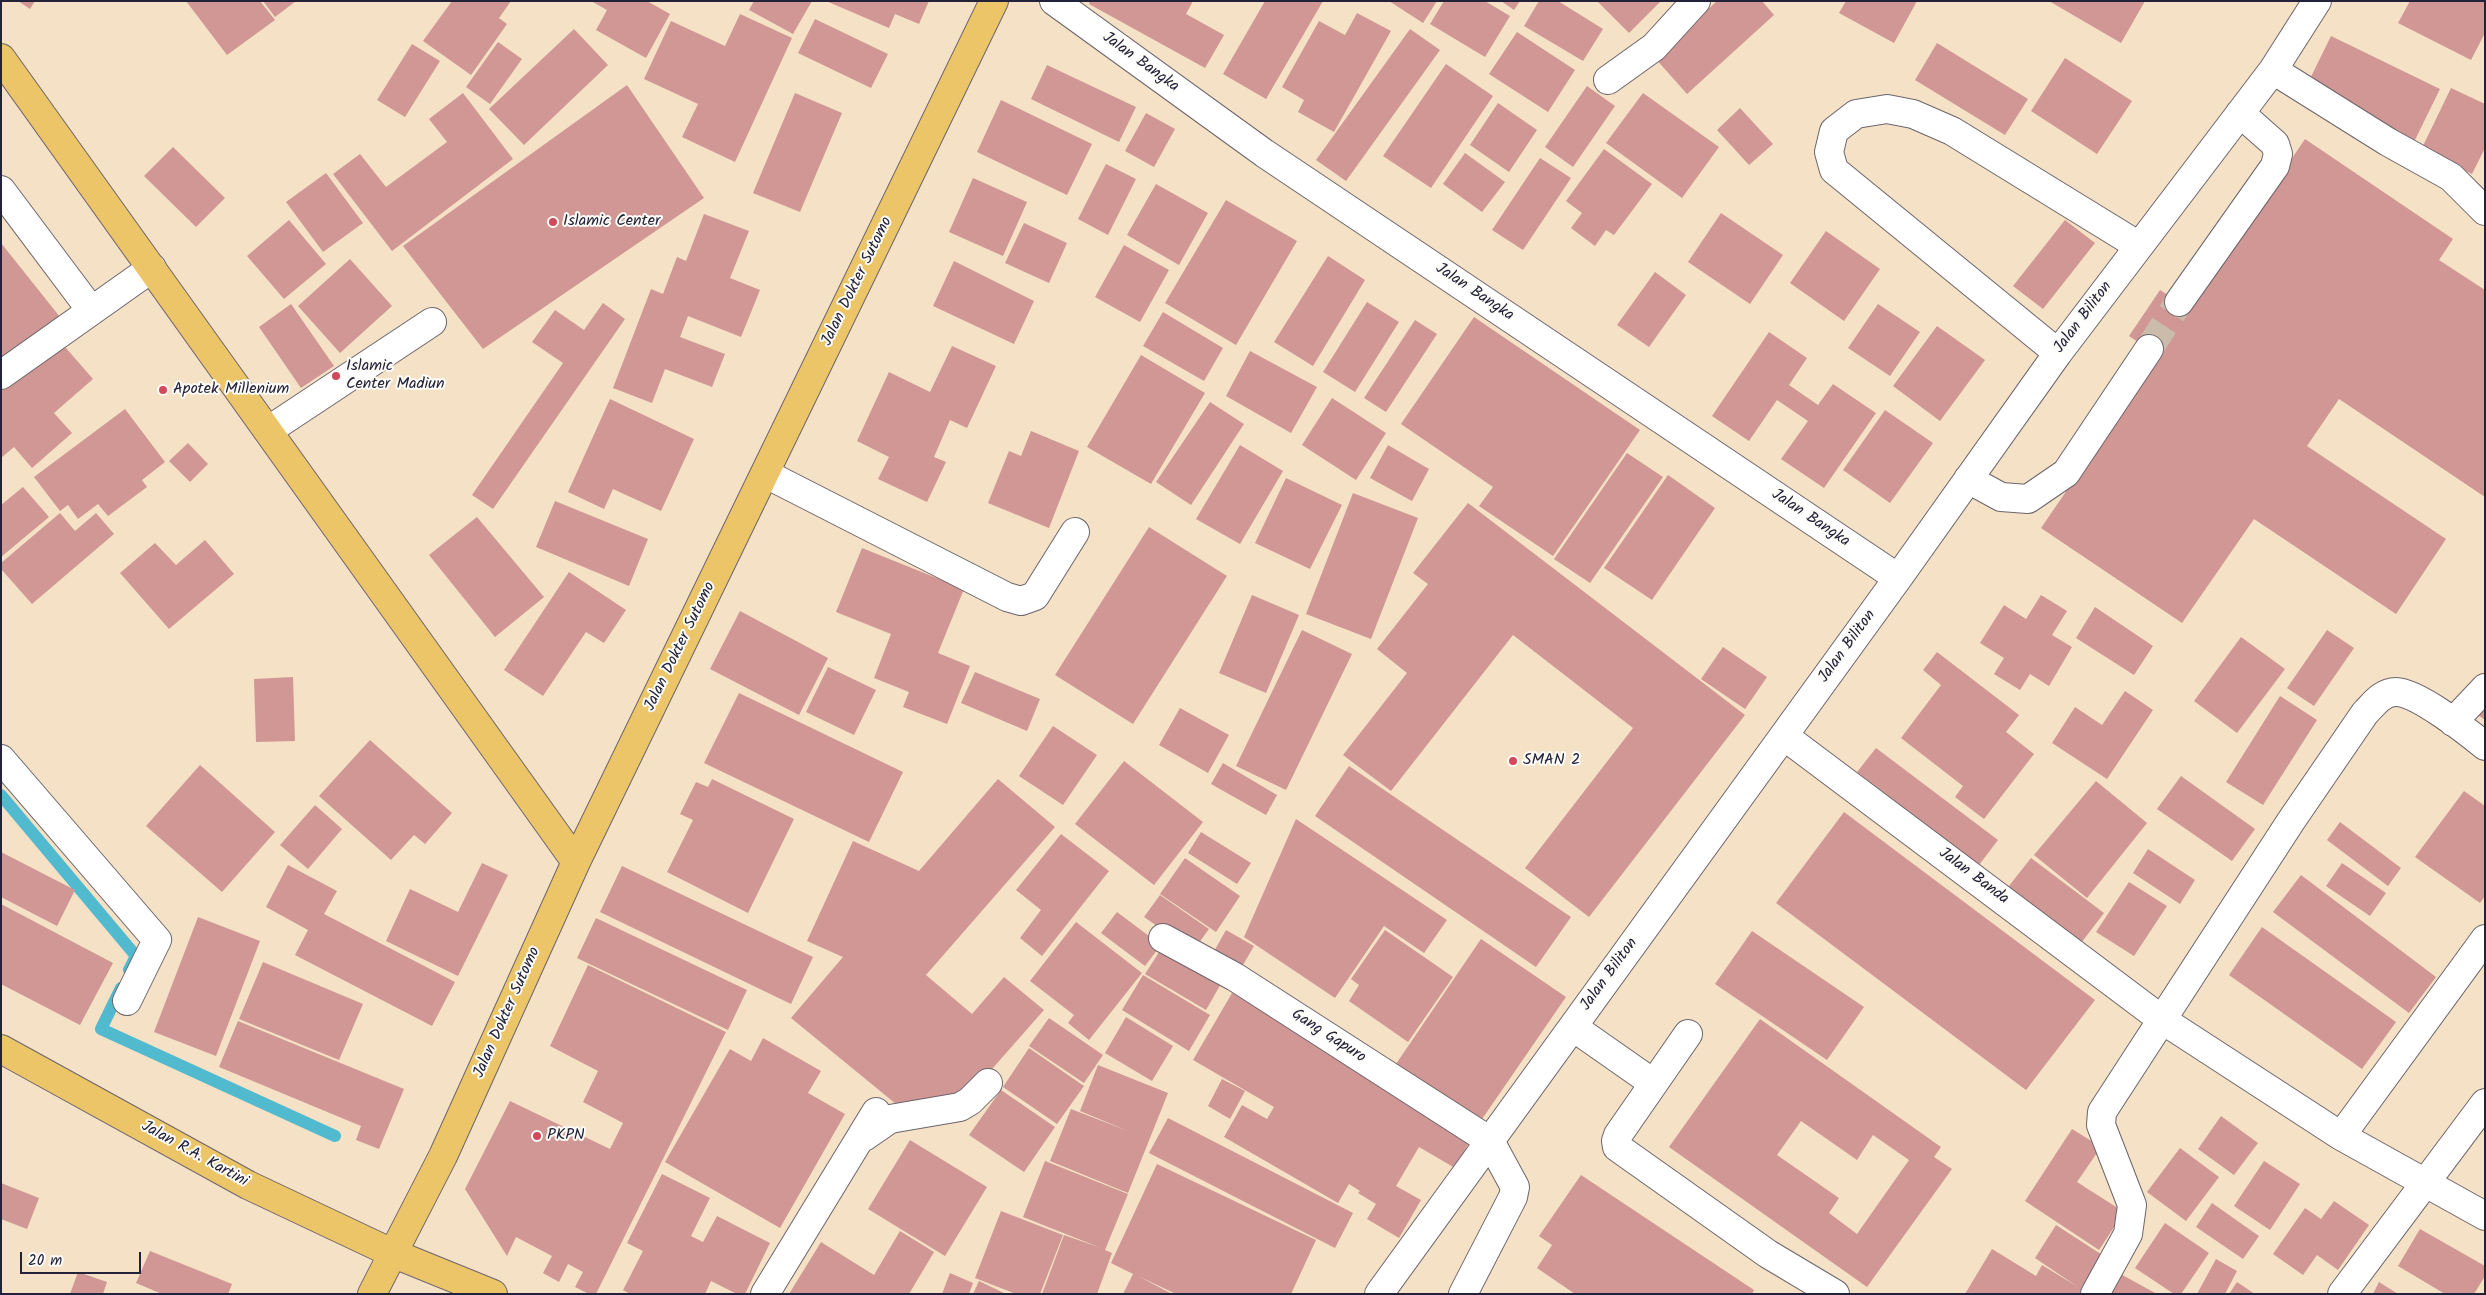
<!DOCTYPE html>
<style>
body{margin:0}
#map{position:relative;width:2486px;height:1295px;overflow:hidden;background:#f4e1c6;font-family:Kalam,sans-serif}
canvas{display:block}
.frame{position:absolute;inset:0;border:2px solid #22223b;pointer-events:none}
.scale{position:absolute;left:20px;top:1252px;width:121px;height:22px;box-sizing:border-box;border:2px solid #22223b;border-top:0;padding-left:6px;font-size:15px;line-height:18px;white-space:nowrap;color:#22223b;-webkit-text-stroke:4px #fdfcf7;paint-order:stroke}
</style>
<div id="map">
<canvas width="2486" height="1295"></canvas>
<div class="frame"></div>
<div class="scale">20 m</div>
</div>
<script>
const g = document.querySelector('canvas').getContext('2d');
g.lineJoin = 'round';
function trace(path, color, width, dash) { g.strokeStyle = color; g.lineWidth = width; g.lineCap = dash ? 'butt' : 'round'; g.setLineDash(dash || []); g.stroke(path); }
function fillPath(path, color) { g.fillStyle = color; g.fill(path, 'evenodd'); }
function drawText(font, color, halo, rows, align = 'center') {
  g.font = font + ' Kalam,sans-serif'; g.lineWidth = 4; g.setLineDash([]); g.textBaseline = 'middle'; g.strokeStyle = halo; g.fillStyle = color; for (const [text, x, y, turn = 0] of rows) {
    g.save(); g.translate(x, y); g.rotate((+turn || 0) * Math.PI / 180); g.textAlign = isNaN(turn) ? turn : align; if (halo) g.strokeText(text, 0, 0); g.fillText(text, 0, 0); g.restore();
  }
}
const stream = new Path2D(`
 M1,795l135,161 -7,14
 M121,988l-20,41 234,107`);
const building = new Path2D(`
 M18,1h17l-5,8z
 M186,1h74l15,19 -48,35z
 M263,1h33l-21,16z
 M452,1h59l-12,17 8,6 -36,51 -48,-34z
 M591,1h56l23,13 -24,44 -50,-28 11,-20z
 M754,1h58l-19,33 -44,-24z
 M826,1h103l-10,23 -24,-10 -6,14z
 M1090,1h103l-7,13 38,21 -19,33 -116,-64z
 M1265,1h58l-57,98 -43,-25z
 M1389,1h48l-14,22z
 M1444,1h41l25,15 -25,41 -55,-33z
 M1501,1h19l-6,9z
 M1539,1h19l45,28 -20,32 -59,-35z
 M1597,1h64l-32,32z
 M1717,1h45l12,14 -87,79 -32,-36z
 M1846,1h71l-23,42 -55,-30z
 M2049,1h96l-24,42z
 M2410,1h75v32l-14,27 -73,-37z
 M1357,13l34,18 -57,101 -36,-20 6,-12 -22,-13 37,-66 26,14z
 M740,14l52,24 -57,124 -53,-25 16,-33 -54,-25 27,-58 54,25z
 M815,19l73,35 -17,34 -73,-35z
 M574,29l34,36 -84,80 -35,-36z
 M1410,29l30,21 -94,131 -30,-21z
 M1517,32l58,38 -27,42 -59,-38z
 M2331,36l109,53 -26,53 -109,-53z
 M498,42l24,17 -32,45 -24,-17z
 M1937,43l91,56 -23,36 -90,-55z
 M412,44l28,17 -35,56 -28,-17z
 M2065,58l67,43 -35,53 -66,-43z
 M1446,64l47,32 -62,92 -48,-32z
 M1047,65l89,42 -17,35 -88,-43z
 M627,85l77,113 -221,151 -80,-103z
 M1587,86l28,20 -42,61 -28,-20z
 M2451,88l34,16v44l-13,26 -51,-24z
 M463,93l50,66 -121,92 -59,-77 27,-20 26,33 61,-45 -18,-23z
 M795,93l47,20 -42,99 -47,-19z
 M1643,93l76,54 -37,51 -76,-55z
 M1001,100l91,44 -25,51 -90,-43z
 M1498,103l39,27 -28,42 -39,-27z
 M1740,108l33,36 -24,21 -32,-35z
 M1146,113l29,16 -21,38 -29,-16z
 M2305,139l148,100 -14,21 46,30v207l-146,-98 -32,47 139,93 -50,75 -142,-95 -72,104 -141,-95 118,-172 -30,-20 31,-46 30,19z
 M173,147l52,51 -29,29 -52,-51z
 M1604,149l48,35 -38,51 -8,-5 -11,16 -24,-18 11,-15 -16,-12z
 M1465,153l40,29 -23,30 -39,-28z
 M1540,158l31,20 -48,72 -31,-20z
 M1106,164l30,15 -28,56 -30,-16z
 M326,173l37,50 -40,29 -37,-50z
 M973,178l54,24 -24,54 -54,-24z
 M1156,184l52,29 -29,52 -52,-30z
 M1226,200l71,41 -61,104 -71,-42z
 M1721,213l62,42 -33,49 -62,-42z
 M704,214l45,17 -19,47 30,12 -19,47 -53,-21 -8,21 45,17 -13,33 -47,-18 -13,34 -39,-15 38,-99 12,5 14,-37 9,4z
 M289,220l37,44 -42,35 -37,-43z
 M2065,220l30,23 -52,66 -30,-23z
 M1024,223l43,20 -18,40 -44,-20z
 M1826,231l54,38 -36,52 -54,-38z
 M1,243l59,74 -55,43 -4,-5z
 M1124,245l45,25 -29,52 -45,-25z
 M1328,256l37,24 -52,86 -39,-24z
 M350,259l42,47 -52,47 -42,-47z
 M954,261l80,40 -20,43 -81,-38z
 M1655,272l31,23 -37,52 -32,-22z
 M1367,302l32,20 -44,70 -32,-20z
 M603,303l22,16 -132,190 -21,-14 91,-132 -31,-21 23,-32 29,20z
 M291,304l43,62 -33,22 -42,-61z
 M1878,304l42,28 -30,44 -42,-28z
 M1163,312l60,36 -19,33 -61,-35z
 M1474,317l166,113 -87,126 -74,-50 14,-19 -92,-63z
 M1415,320l22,14 -51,78 -22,-14z
 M1937,326l48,34 -45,61 -47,-35z
 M1769,332l38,26 -18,27 29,20 15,-21 43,29 -52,75 -43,-29 27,-38 -31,-21 -28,41 -37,-25z
 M59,340l34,39 -39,34 18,20 -40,35 -18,-21 -13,11v-68z
 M952,346l44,20 -29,62 -17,-8 -16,37 12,5 -19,40 -49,-23 11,-22 -32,-16 32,-69 41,20z
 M1250,351l67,36 -26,46 -65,-37z
 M1141,355l64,38 -54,91 -64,-37z
 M1332,398l54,35 -30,47 -54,-35z
 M610,399l84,40 -33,72 -48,-22 -9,20 -36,-17z
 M1210,402l34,22 -53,81 -35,-23z
 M125,409l40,53 -23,18 5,7 -39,29 -10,-12 -20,15 -10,-14 -8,6 -26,-34z
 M1885,410l48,33 -43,60 -47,-33z
 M1031,431l48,20 -30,77 -61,-25 21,-52 12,5z
 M188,443l20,21 -18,18 -21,-21z
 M1240,445l43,26 -43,73 -44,-25z
 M1388,445l41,24 -17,32 -42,-23z
 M1627,453l36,24 -73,106 -36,-24z
 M1668,475l47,33 -63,92 -48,-32z
 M1286,478l56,27 -32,64 -55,-26z
 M23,487l26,30 -48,40v-52z
 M1353,493l65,25 -47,121 -65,-25z
 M555,501l93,38 -19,47 -93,-39z
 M1468,503l277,212 -156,202 -64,-49 108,-140 -120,-93 -122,156 -48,-36 64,-82 -30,-24 51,-65 -15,-11z
 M60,513l15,18 21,-18 18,21 -82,70 -31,-35v-6z
 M477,517l67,80 -49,40 -66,-82z
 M1149,527l78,49 -94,148 -78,-49z
 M205,540l29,34 -65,55 -49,-56 35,-30 21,22z
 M862,548l102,41 -26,64 32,13 -23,58 -44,-17 6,-15 -35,-14 17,-44 -55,-22z
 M569,572l57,38 -22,33 -18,-11 -43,64 -39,-26z
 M1252,595l47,20 -33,78 -47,-20z
 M2041,595l26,16 -15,24 20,12 -23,39 -19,-12 -10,16 -26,-16 10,-16 -24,-15 24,-38 22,14z
 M2095,607l58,39 -19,29 -58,-37z
 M740,611l88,47 -29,57 -89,-46z
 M1302,630l50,24 -66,136 -50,-24z
 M2327,630l27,18 -40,58 -27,-18z
 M2241,637l44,32 -48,64 -43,-32z
 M1723,647l44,30 -22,32 -44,-30z
 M1937,652l82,63 -13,17 28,22 -50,65 -29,-22 8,-11 -62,-48 40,-53 -18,-15z
 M828,667l48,23 -22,45 -48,-23z
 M975,672l65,27 -13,32 -66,-28z
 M293,677l2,64 -39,1 -2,-63z
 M2125,691l28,19 -46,69 -55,-36 23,-36 27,18z
 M739,693l164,79 -34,70 -165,-79z
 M2280,696l37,24 -54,85 -37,-23z
 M2485,707v13l-7,-5z
 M1180,708l49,27 -21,38 -49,-28z
 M1053,726l44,29 -34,50 -44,-29z
 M370,740l82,73 -27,31 -11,-9 -23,25 -72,-64z
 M1876,748l122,92 -19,25 -122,-93z
 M1124,761l79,61 -49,63 -79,-61z
 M1223,763l54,32 -11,20 -55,-31z
 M200,765l75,67 -53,60 -76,-66z
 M1349,766l222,151 -35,50 -221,-151z
 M2181,776l74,53 -23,32 -75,-52z
 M712,779l82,40 -46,94 -81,-41 26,-52 -13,-6 16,-32 12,5z
 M998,779l57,48 -129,148 46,39 32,-37 40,33 -81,92 -56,11 -116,-95 52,-61 -36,-16 46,-100 66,30z
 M2096,781l51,42 -60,75 -53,-43z
 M2464,791l21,15v90l-5,7 -65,-46z
 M315,805l27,24 -34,40 -28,-24z
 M1844,812l251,188 -69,90 -250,-187z
 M1296,819l151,101 -23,33 -40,-27 -49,72 -91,-61z
 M2340,822l61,46 -13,18 -61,-46z
 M1201,832l50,31 -14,21 -49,-31z
 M1061,834l48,37 -67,85 -22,-18 21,-28 -25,-20z
 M2148,849l47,31 -15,24 -47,-31z
 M1,852l74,38 -18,36 -56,-29z
 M1185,858l55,38 -24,36 -56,-38z
 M2031,858l73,55 -26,34 -73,-56z
 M482,863l26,12 -50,101 -72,-35 24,-52 48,23z
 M2342,863l44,30 -16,23 -44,-30z
 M288,865l49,26 -13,23 131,68 -23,44 -137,-71 13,-25 -42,-23z
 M622,866l191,91 -22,47 -191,-92z
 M2301,875l135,102 -27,36 -136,-101z
 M2129,882l38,24 -33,50 -38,-24z
 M1160,895l49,34 -16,22 -49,-34z
 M1,904l112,59 -33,62 -79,-41z
 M1117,912l44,33 -16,21 -44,-33z
 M198,917l62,24 -44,115 -62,-24z
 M596,918l151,72 -19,40 -151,-72z
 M1076,922l66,51 -53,67 -21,-17 6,-8 -44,-34z
 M2262,927l134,95 -34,47 -133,-94z
 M1226,930l28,16 -14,24 -28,-15z
 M1385,930l68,47 -45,65 -59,-41 10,-16 -8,-6z
 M1752,931l112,76 -37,53 -112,-76z
 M1481,939l85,58 -86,125 -84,-58z
 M1163,946l59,36 -16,28 -61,-36z
 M263,962l100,42 -24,56 -100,-41z
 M588,965l138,67 -130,262h-7l-14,-7 8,-15 -15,-8 -9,18 -16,-9 9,-17 -36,-19 -9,19 -42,-67 45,-88 100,48 13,-26 -40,-21 15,-31 -48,-25z
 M1143,975l67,40 -21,36 -67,-41z
 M1232,993l242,141 -19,34 -36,-21 -23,39 25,14 -22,38 -32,-19 9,-15 -18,-11 2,-2 -11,-7 -11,19 -114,-66 18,-32 25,14 7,-12 -81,-47z
 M1126,1017l47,29 -21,35 -47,-28z
 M1049,1018l54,37 -19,28 -55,-37z
 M1760,1019l181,128 -7,10 18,12 -85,118 -198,-140zM1801,1121l56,39 16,-25 36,25 -52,74 -28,-21 10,-15 -62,-43z
 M238,1021l166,68 -25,60 -23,-9 5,-14 -142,-59z
 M763,1038l58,33 -13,22 37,21 -65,114 -115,-66 65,-113 21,12z
 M1029,1048l55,38 -27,38 -54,-37z
 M1098,1065l70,28 -40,100 -78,-32 21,-52 57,22 -48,-20z
 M1222,1079l23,12 -15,28 -22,-13z
 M1001,1090l54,37 -31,45 -55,-37z
 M2221,1116l37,27 -24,32 -36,-26z
 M1168,1118l185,95 -18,35 -186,-95z
 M2072,1129l29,18 -24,35 47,30 -25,38 -74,-49z
 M910,1140l77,47 -42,69 -77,-47z
 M2180,1148l39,29 -33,44 -39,-29z
 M1045,1161l83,33 -23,56 7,3 -15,41h-55l22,-59 37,13 -78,-31z
 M2264,1161l36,23 -30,46 -36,-24z
 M1157,1164l159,76 -25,54h-115l-38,-18 34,18h-49l10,-20 -22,-11z
 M662,1174l48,24 -19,38 12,6 14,-26 53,27 -25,51h-8l-26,-13 -6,13h-75l-7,-4 20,-39 -16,-8z
 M1581,1175l173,115 -2,4h-177l-38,-26 15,-23 -13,-9z
 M1,1183l38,15 -12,31 -26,-10z
 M2334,1201l35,24 -31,45 -21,-15 -14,20 -30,-21 32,-46 16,11z
 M2212,1203l47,33 -16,23 -47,-32z
 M1001,1211l62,24 -23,59h-24l-41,-16z
 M2165,1223l44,30 -28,41h-7l-39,-26z
 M2056,1225l51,33 -18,36h-124l27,-45 44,27 6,-11 36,22 -43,-29z
 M2420,1229l65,37v10l-11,18h-29l-47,-28z
 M900,1231l34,21 -25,42h-120l32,-52 53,33z
 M150,1251l82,33 -4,10h-66l-26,-11z
 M2216,1259l21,12 -12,23h-28z
 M2115,1271l42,23h-55z
 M78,1272l29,10 -4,12h-33z
 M950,1273l23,10 -4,11h-27z
 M979,1281l27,13h-33z
 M2237,1282l18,12h-26z
 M2379,1282l19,12h-25z`);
const minorTunnel = new Path2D(`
 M2149,349l30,-47`);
const minor = new Path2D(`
 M1054,1l210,152 634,425
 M2273,70l115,72 63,35 34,34
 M1608,80l46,-33 42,-46
 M1,190l90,120
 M2179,302l96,-136 3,-12 -3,-10 -35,-31
 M2058,353l-224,-183 -5,-18 5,-21 22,-17 31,-5 26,5 39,17 187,115
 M1,375l151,-107
 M269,430l163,-108
 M766,474l241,123 14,4 14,-5 40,-64
 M1968,479l33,18 27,2 38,-26 83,-124
 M2453,722l32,-34
 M1784,736l377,283 180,117 144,80
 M1,759l156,181 -30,61
 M1163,938l72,39 255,164 25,46 -2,10 -50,97
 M1573,1027l80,56
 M1688,1034l-70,101 -2,6 1,6 151,107 67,40
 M2341,1136l144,-197
 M864,1137l26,-18 70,-12 10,-6 18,-18
 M765,1294l111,-182
 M1379,1294l519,-716 160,-225 215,-283 44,-69
 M2095,1294l33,-60 4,-29 -31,-80 1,-13 189,-291 74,-108c9,-9 17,-21 31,-21 21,0 72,40 89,54
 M2342,1294l143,-191`);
const major = new Path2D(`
 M1,58l575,804
 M1,1049l247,136 144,68 101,41
 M372,1294l71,-138 133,-294 418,-861`);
const markers = [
 [553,222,5,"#d1495b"],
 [336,376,5,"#d1495b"],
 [163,390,5,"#d1495b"],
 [1513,761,5,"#d1495b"],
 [537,1136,5,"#d1495b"]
];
const streetNames = [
 ["Jalan Bangka",1140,63,36],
 ["Jalan Dokter Sutomo",858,282,-64],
 ["Jalan Bangka",1474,293,34],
 ["Jalan Biliton",2084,318,-53],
 ["Jalan Bangka",1810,519,34],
 ["Jalan Dokter Sutomo",681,647,-64],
 ["Jalan Biliton",1848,647,-54],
 ["Jalan Banda",1973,877,37],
 ["Jalan Biliton",1610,975,-54],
 ["Jalan Dokter Sutomo",508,1013,-66],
 ["Gang Gapuro",1328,1037,33],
 ["Jalan R.A. Kartini",194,1155,29]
];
const poiNames = [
 ["Islamic Center",563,222],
 ["Islamic",346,367],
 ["Center Madiun",346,385],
 ["Apotek Millenium",173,390],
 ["SMAN 2",1523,761],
 ["PKPN",547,1136]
];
trace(stream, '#51bacf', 12);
fillPath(building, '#d19794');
trace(minorTunnel, '#cabbaa', 28, [28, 14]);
trace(minor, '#6c656c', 30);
trace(major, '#6c656c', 30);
trace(minor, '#fff', 28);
trace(major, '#edc569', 28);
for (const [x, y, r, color] of markers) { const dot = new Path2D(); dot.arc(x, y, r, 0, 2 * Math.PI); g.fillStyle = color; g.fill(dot); trace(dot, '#fdfcf7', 2); }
drawText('16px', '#22223b', '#fdfcf7', streetNames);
drawText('16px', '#22223b', '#fdfcf7', poiNames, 'left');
</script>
